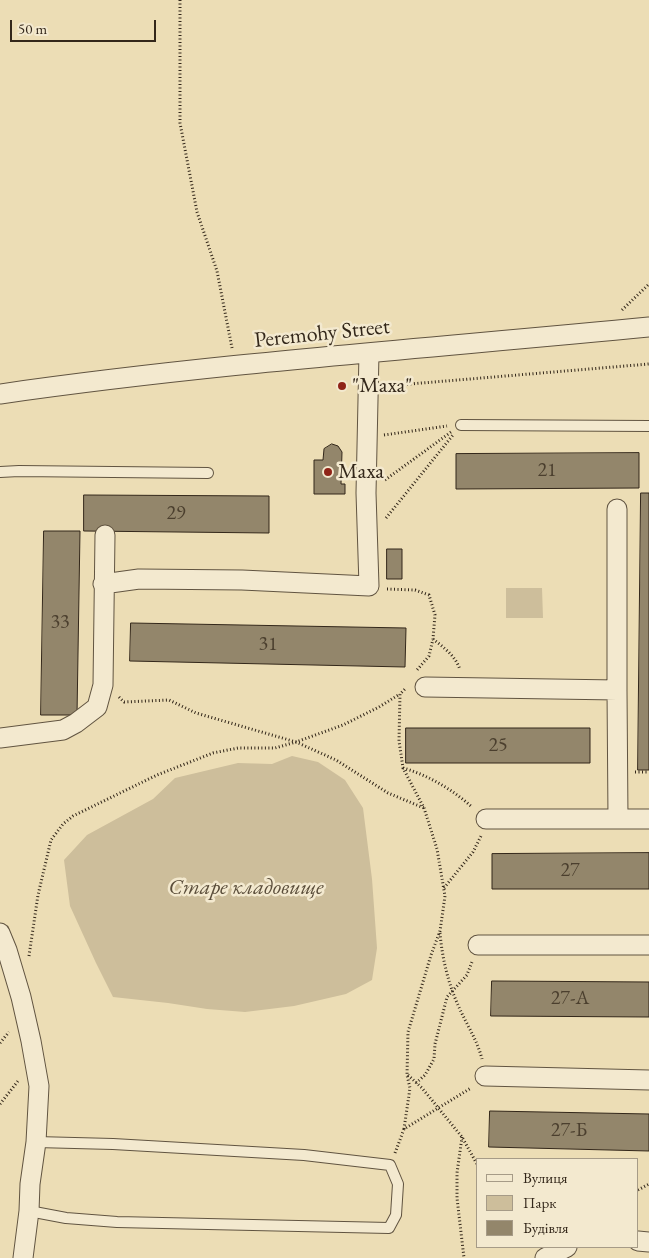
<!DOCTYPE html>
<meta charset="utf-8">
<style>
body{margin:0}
#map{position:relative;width:649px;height:1258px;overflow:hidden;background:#ecddb5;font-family:"EB Garamond",serif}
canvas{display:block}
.legend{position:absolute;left:476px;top:1158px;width:162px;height:90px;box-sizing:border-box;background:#f3e9cf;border:1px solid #a69b87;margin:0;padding:6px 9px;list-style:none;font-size:15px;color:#33271a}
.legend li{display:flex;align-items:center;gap:10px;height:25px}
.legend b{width:25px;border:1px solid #a69b87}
.scale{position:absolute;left:10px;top:20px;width:146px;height:22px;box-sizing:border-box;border:2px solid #33271a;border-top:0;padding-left:6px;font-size:15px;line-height:18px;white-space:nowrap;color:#33271a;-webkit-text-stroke:4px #f3e9cf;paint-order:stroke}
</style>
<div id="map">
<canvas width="649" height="1258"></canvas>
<ul class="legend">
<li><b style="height:6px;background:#f3e9cf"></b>Вулиця</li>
<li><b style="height:14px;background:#cdbe9b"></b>Парк</li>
<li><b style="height:14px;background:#93866b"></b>Будівля</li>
</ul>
<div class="scale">50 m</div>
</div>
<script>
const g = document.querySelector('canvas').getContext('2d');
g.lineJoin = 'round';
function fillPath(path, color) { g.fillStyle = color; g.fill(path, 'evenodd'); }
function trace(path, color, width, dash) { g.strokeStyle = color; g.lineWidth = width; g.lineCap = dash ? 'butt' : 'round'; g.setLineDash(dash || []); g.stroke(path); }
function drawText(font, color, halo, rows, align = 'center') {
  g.font = font + ' "EB Garamond",serif'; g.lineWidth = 5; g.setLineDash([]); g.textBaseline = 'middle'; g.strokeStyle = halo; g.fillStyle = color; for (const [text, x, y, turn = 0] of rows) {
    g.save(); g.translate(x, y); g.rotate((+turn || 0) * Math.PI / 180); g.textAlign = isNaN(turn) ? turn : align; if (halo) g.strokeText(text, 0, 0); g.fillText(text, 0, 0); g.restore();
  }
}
const green = new Path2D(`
 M506,588h36l1,30h-37z
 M292,756l26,6 27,18 18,28 9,71 5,69 -5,32 -26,14 -52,12 -49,6 -38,-3 -39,-6 -55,-6 -17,-34 -26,-57 -6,-46 23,-25 66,-36 22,-21 63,-15 34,1z`);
const building = new Path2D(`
 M332,444l6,2 4,6 -1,32h4v10h-31v-34h9l1,-11z
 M639,453v35l-183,1v-35z
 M641,493h8v277h-11z
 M84,495l185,1v37l-185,-2z
 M44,531h36l-3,184h-36z
 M387,549h15v30h-15z
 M131,623l275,5 -1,39 -275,-6z
 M406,728h184v35h-184z
 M649,853v36h-157v-35z
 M492,981l157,1v35l-158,-1z
 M490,1111l159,3v37l-160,-4z`);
const path = new Path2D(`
 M180,0v123l17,89 20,59 15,77
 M622,310l27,-26
 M386,386l263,-22
 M384,435l63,-9
 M385,480l66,-48
 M386,518l67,-83
 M387,589l28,1 14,5 6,20 -2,24 -4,17 -12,14
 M433,639c10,8 23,17 27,31
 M119,697l5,5 45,-2 27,13 100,29 47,-17 36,-18 21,-13
 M403,768c25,7 50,22 69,39
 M635,772h14
 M444,888l29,-36 8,-16
 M440,933c2,24 8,50 18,72 8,19 19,34 24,54
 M29,956l9,-61 13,-55 12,-16 10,-8 84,-41 56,-22 25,-5h37l21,-6 40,18 52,33 36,15
 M0,1043l9,-11
 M408,1075l14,13 40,49 16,29
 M416,1083l9,-8 9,-16 1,-15 12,-47 20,-22 5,-13
 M0,1104l18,-23
 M404,1129l6,-41 -3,-13 1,-43 23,-77 9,-24 5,-35 -8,-47 -13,-41 -21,-40 -4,-27 1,-47 6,-6
 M462,1137l-5,36v25l7,60
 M395,1153l9,-24 67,-41
 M638,1190l11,-6`);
const service = new Path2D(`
 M461,425l188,1
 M0,472l19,-1 189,2
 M29,1211l37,7 51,4 272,6 7,-13 2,-31 -8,-19 -86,-10 -191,-11 -77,-2`);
const minor = new Path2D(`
 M0,394c215,-31 433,-46 649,-67
 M617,509v181
 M103,584l36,-5 103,1 127,6 -3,-93 3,-140
 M425,687l192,3 1,129h31
 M0,738l63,-8 13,-7 21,-16 6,-22 2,-150
 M486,819h132
 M0,933l7,17 14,47 10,44 8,45 -3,56 -6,42 -1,27 -6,47
 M478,945h171
 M485,1076l164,4
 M638,1241l11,1
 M545,1258l22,-11`);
const markers = [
 [342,386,5,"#8f2418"],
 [328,472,5,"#8f2418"]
];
const numberNames = [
 ["21",547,471],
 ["29",176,514],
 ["33",60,623],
 ["31",268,645],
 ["25",498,746],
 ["27",570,871],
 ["27-А",570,999],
 ["27-Б",569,1131]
];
const streetNames = [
 ["Peremohy Street",322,334,-6]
];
const poiNames = [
 ["\"Маха\"",352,386],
 ["Маха",338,472]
];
const parkNames = [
 ["Старе кладовище",246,888]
];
fillPath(green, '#cdbe9b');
fillPath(building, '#93866b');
trace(building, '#33271a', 1);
trace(service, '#615441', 12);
trace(minor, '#615441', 21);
trace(path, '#33271a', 3, [1, 2.5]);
trace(service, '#f3e9cf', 10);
trace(minor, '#f3e9cf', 19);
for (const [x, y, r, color] of markers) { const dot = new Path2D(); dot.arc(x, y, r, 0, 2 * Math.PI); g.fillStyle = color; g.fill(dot); trace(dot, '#f3e9cf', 2); }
drawText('20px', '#4b3f2e', null, numberNames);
drawText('22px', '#33271a', '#f3e9cf', streetNames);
drawText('22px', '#33271a', '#f3e9cf', poiNames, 'left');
drawText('italic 22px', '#5a4d3a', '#f3e9cf', parkNames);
</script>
